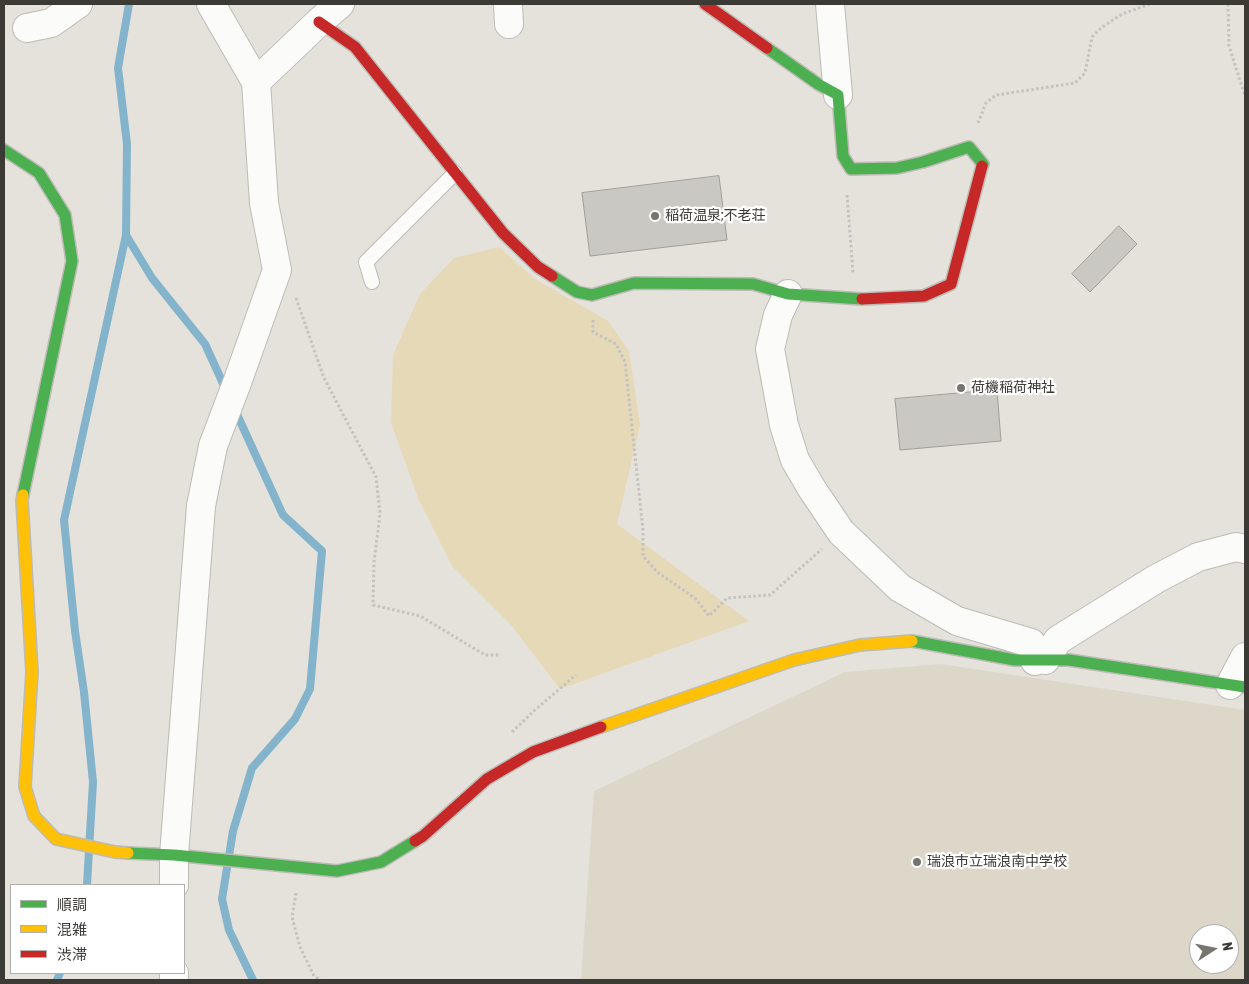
<!DOCTYPE html>
<meta charset="utf-8">
<style>
body{margin:0}
#map{position:relative;width:1249px;height:984px;overflow:hidden;background:#e5e2db;font-family:"Asap Condensed","Noto Sans JP",sans-serif}
canvas{display:block}
.frame{position:absolute;inset:0;border:5px solid #3c3a35;pointer-events:none}
.legend{position:absolute;left:10px;top:884px;width:175px;height:90px;box-sizing:border-box;background:#fff;border:1px solid #b1b0ae;margin:0;padding:6px 9px;list-style:none;font-size:15px;color:#3c3a35}
.legend li{display:flex;align-items:center;gap:10px;height:25px}
.legend b{width:25px;border:1px solid #b1b0ae}
.north{position:absolute;left:1189px;top:924px;width:50px;height:50px;box-sizing:border-box;background:#fff;border:1px solid #b1b0ae;border-radius:50%;rotate:79deg;font-size:14px;font-weight:700;line-height:20px;text-align:center;color:#3c3a35}
.north::after{content:'';display:block;margin:auto;width:18px;height:22px;background:#77756f;clip-path:polygon(50% 0,100% 100%,50% 72%,0 100%)}
</style>
<div id="map">
<canvas width="1249" height="984"></canvas>
<div class="frame"></div>
<ul class="legend">
<li><b style="height:6px;background:#4caf50"></b>順調</li>
<li><b style="height:6px;background:#ffc107"></b>混雑</li>
<li><b style="height:6px;background:#c62828"></b>渋滞</li>
</ul>
<div class="north">N</div>
</div>
<script>
const g = document.querySelector('canvas').getContext('2d');
g.lineJoin = 'round';
function fillPath(path, color) { g.fillStyle = color; g.fill(path, 'evenodd'); }
function trace(path, color, width, dash) { g.strokeStyle = color; g.lineWidth = width; g.lineCap = dash ? 'butt' : 'round'; g.setLineDash(dash || []); g.stroke(path); }
function drawText(font, color, halo, rows, align = 'center') {
  g.font = font + ' "Asap Condensed","Noto Sans JP",sans-serif'; g.lineWidth = 4.5; g.setLineDash([]); g.textBaseline = 'middle'; g.strokeStyle = halo; g.fillStyle = color; for (const [text, x, y, turn = 0] of rows) {
    g.save(); g.translate(x, y); g.rotate((+turn || 0) * Math.PI / 180); g.textAlign = isNaN(turn) ? turn : align; if (halo) g.strokeText(text, 0, 0); g.fillText(text, 0, 0); g.restore();
  }
}
const built = new Path2D(`
 M941,664l304,46v270h-664l13,-189 251,-119zM1199,934h30v30h-30z`);
const green = new Path2D(`
 M499,247l36,32 73,42 21,30 11,74 -23,99 132,97 -189,68 -49,-64 -59,-59 -33,-66 -28,-77 2,-68 27,-61 34,-36z`);
const stream = new Path2D(`
 M126,235l26,43 53,66 21,46
 M235,410l48,105 39,36 -12,138 -15,30 -43,49 -19,63 -11,68 7,31 24,50
 M87,885l6,-103 -9,-90 -9,-61 -11,-111 62,-285 1,-91 -9,-76 11,-64
 M57,980l3,-7`);
const building = new Path2D(`
 M719,176l8,64 -137,16 -8,-63z
 M1119,226l18,18 -47,48 -18,-18z
 M997,390l4,51 -101,9 -5,-51z`);
const path = new Path2D(`
 M1228,4l1,42 16,50
 M978,123l8,-20 10,-8 79,-12 10,-10 7,-36 9,-9 21,-14 28,-10
 M847,195l6,78
 M296,298l28,80 52,99 4,37 -6,48 -1,43 47,11 65,39h15
 M593,320v12l23,12 9,18 18,168v26l14,16 38,26 14,18 18,-18 43,-3 52,-46
 M512,732l24,-23 40,-34
 M296,893l-4,24 8,30 14,29 7,4`);
const lane = new Path2D(`
 M372,282l-6,-20 89,-89`);
const street = new Path2D(`
 M508,4l1,20
 M830,4l8,91
 M27,28l24,-5 27,-19
 M256,82l63,-60 21,-18
 M788,294l-10,21 -8,34 14,76 11,35 17,29 29,43 59,56 57,33 74,22 4,18
 M1045,660l13,-20 98,-61 42,-22 38,-10 9,2
 M1230,685l15,-28
 M174,885v-30l27,-349 12,-60 25,-66 39,-110 -13,-67 -8,-121 -45,-78
 M174,980v-7`);
const fast = new Path2D(`
 M767,48l51,36 20,11 5,61 8,13 46,-1 26,-6 46,-15 14,17 -1,2
 M4,150l35,23 26,42 7,46 -49,234
 M552,276l25,16 15,3 42,-12 119,1 35,10 74,5
 M912,641l103,19h54l176,27
 M128,853l46,2 163,16 44,-9 34,-21`);
const slow = new Path2D(`
 M23,495l-1,5 10,172 -7,115 9,29 22,23 59,13 13,1
 M601,727l193,-67 66,-15 52,-4`);
const jam = new Path2D(`
 M705,4l62,44
 M319,22l36,25 148,186 35,34 14,9
 M862,299l62,-3 27,-12 31,-118
 M415,841l8,-5 64,-57 46,-27 68,-25`);
const markers = [
 [655,216,5,"#77756f"],
 [961,388,5,"#77756f"],
 [917,862,5,"#77756f"]
];
const poiNames = [
 ["稲荷温泉;不老荘",665,216],
 ["荷機稲荷神社",971,388],
 ["瑞浪市立瑞浪南中学校",927,862]
];
fillPath(built, '#ddd7ca');
fillPath(green, '#e6d9b8');
trace(stream, '#83b4cc', 8);
fillPath(building, '#cac8c2');
trace(building, '#a19e99', 1);
trace(lane, '#bdbbb6', 16);
trace(street, '#bdbbb6', 30);
trace(fast, '#bdbbb6', 14);
trace(slow, '#bdbbb6', 14);
trace(jam, '#bdbbb6', 14);
trace(path, '#c4c2c0', 3, [2.5, 2.5]);
trace(lane, '#fbfbfa', 14);
trace(street, '#fbfbfa', 28);
trace(fast, '#4caf50', 11);
trace(slow, '#ffc107', 11);
trace(jam, '#c62828', 11);
for (const [x, y, r, color] of markers) { const dot = new Path2D(); dot.arc(x, y, r, 0, 2 * Math.PI); g.fillStyle = color; g.fill(dot); trace(dot, '#fff', 2); }
drawText('14px', '#3c3a35', '#fff', poiNames, 'left');
</script>
